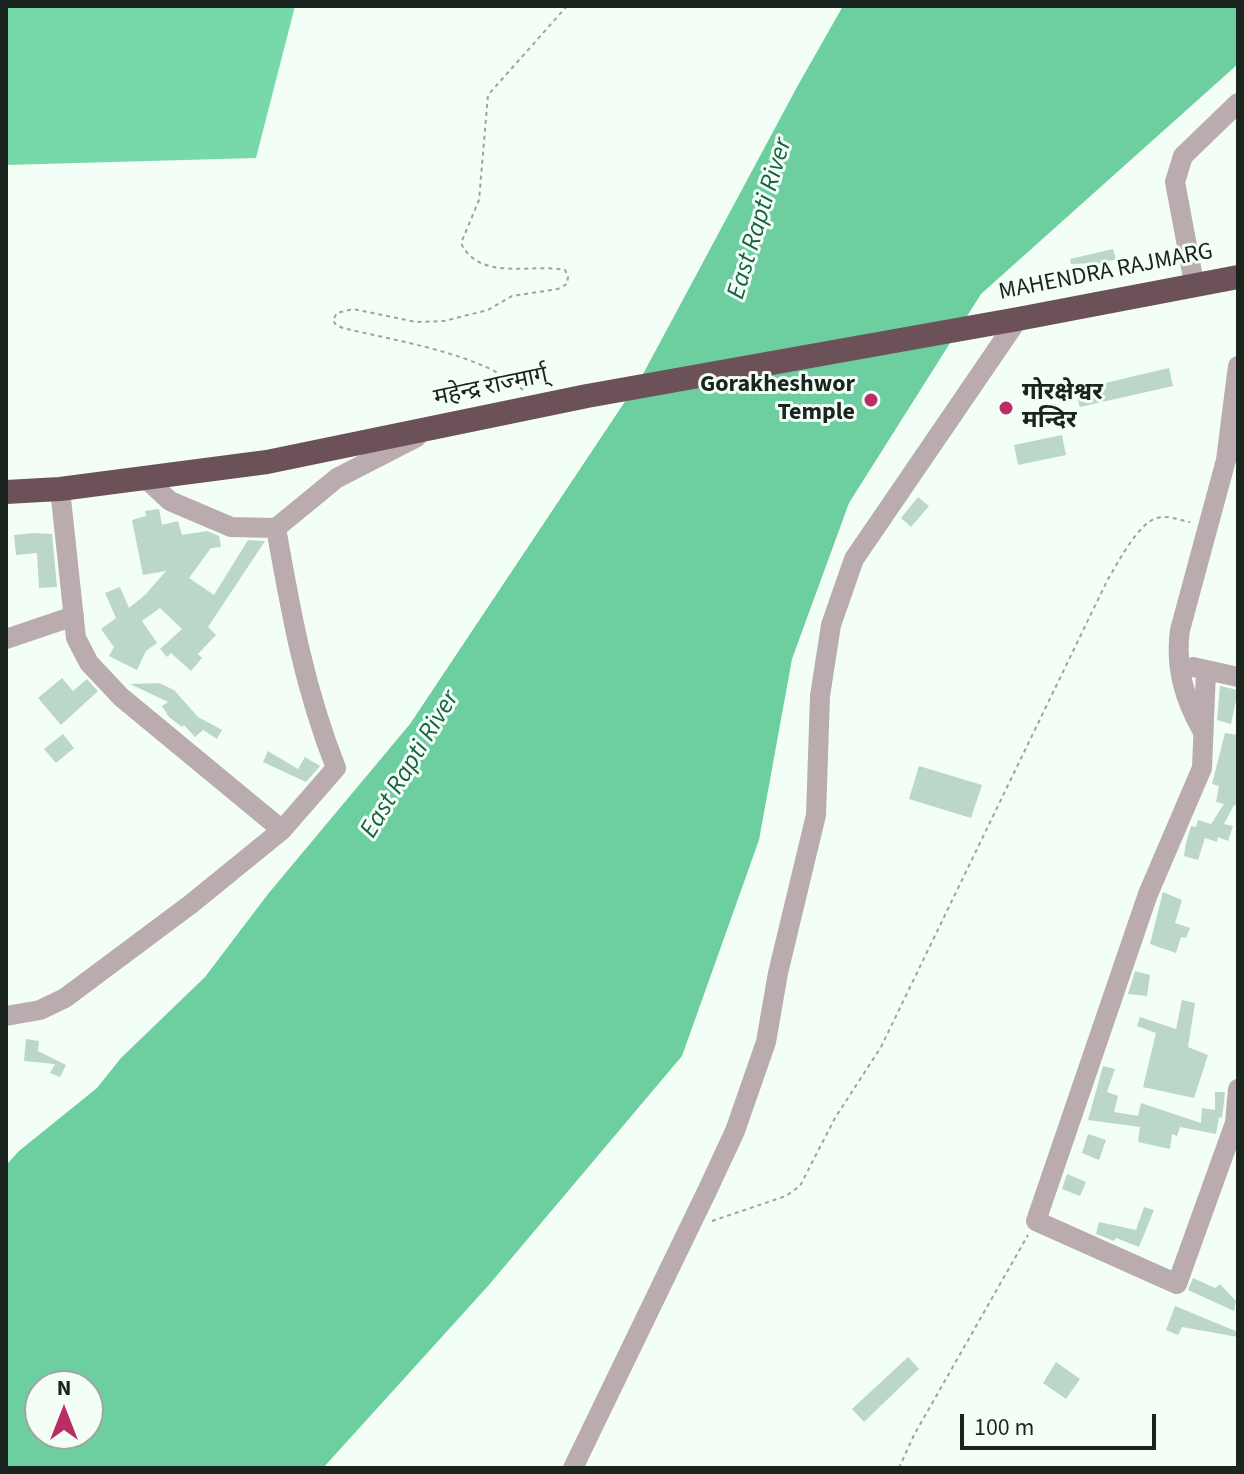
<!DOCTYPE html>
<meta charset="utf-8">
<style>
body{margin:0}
#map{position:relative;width:1244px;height:1474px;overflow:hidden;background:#f3fef7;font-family:"Source Sans 3",sans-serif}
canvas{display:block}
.frame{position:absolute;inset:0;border:8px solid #19241e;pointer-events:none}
.north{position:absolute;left:24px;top:1370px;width:80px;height:80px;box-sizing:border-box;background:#f3fef7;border:2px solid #9ca7a0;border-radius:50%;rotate:0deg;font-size:22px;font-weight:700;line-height:32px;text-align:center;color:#19241e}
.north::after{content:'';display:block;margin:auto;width:28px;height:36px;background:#ba2e65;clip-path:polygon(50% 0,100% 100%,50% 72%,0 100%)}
.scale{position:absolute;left:960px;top:1414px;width:196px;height:36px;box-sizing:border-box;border:4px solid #19241e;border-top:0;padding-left:10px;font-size:24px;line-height:28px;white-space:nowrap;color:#19241e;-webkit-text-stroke:6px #f3fef7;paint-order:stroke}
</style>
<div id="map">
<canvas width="1244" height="1474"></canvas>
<div class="frame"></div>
<div class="north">N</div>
<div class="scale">100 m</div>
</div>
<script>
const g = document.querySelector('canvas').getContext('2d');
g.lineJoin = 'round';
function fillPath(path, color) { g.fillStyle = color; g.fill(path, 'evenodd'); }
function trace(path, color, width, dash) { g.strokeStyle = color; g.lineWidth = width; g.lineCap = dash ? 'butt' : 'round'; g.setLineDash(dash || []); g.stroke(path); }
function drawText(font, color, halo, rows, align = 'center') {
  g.font = font + ' "Source Sans 3","Noto Sans Devanagari",sans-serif'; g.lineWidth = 6; g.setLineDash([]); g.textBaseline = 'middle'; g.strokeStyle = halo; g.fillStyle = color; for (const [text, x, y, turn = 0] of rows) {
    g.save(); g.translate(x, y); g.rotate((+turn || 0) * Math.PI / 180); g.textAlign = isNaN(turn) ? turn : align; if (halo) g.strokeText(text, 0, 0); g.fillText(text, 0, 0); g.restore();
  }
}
const forest = new Path2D(`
 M6,6h289l-39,152 -250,7z`);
const water = new Path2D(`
 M843,6h395v58l-257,230 -132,209 -57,156 -33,181 -77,216 -194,230 -165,182h-317v-303l13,-14 78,-63 24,-30 84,-81 63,-83 142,-170 232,-348 155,-289zM40,1386h48v48h-48z`);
const building = new Path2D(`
 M1113,249l3,10 -15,4 -30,1 -1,-5z
 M1169,368l4,18 -93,21 -5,-17z
 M1062,435l4,20 -48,10 -4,-20z
 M918,497l11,9 -18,21 -10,-9z
 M159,509l3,16 16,-4 4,14 25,-4 12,5 2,11 -10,1 -22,30 25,17 34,-55 17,1 -57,86 8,8 -18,19 4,4 -11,13 -20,-18 -4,4 -7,-8 22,-20 -22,-21 -18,13 15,22 -11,8 -9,19 -28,-14 5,-9 -13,-18 15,-11 -11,-25 15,-6 9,21 16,-13 21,-24 -23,4 -11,-55 14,-4 -1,-5z
 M35,533l17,1 5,53 -18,1 -2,-35 -21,2 -2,-20z
 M62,678l11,13 14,-12 11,12 -37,34 -23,-27z
 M159,683l15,7 24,27 24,13 -5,9 -14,-9 -8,7 -11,-12 -2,2 -13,-10 -7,-11 6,-4 -38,-18z
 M1220,686l18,4 -7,34 -14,-4z
 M1225,733l13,2v71l-4,-1 -10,19 9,2 -5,15 -10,-4 -1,5 -12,-4 -7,22 -14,-4 2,-13 5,-17 5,1 2,-7 13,4 13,-20 -8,-2 3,-16 -7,-2z
 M63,734l11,14 -18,15 -12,-14z
 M268,751l30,18 7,-12 15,9 -14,16 -43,-20z
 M919,766l63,19 -11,33 -62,-19z
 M1163,892l19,8 -7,23 15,5 -4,10 -5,-1 -5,16 -26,-9z
 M1135,971l15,4 -3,21 -19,-2z
 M1182,1000l13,3 -7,44 20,8 -14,43 -51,-11 13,-54 -19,-7 3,-9 36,12z
 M26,1039l13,2 -1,10 28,14 -6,12 -10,-4 5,-9 -31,-3z
 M1103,1066l12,3 -8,23 11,4 -4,16 24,4 3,-13 60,20 1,-15 13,2v-18h10l-3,26 -3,-1 -3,17 -36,-7 -3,9 -5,-2 -2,15 -32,-7 2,-15 -52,-7z
 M1088,1134l18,6 -7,20 -17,-7z
 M1067,1174l19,8 -6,14 -18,-7z
 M1144,1207l10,3 -15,37 -23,-9 -2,3 -18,-7 3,-12 37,8z
 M1193,1278l22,10 5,-4 16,17 -2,10 -46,-21z
 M1175,1306l63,26v5l-56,-10 -4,8 -12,-5z
 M908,1357l11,12 -55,53 -12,-13z
 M1056,1362l24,17 -14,20 -23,-16z`);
const path = new Path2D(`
 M523,390c-39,-36 -127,-49 -180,-62l-7,-3 -3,-5 4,-7 16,-4 63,13 28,-1 44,-11 24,-14 46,-7 9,-5 1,-7 -3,-7c-33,-7 -86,12 -104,-27l18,-43 9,-105 79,-89
 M712,1221l74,-25 14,-10 35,-68 46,-71 227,-468c10,-16 30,-56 49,-61 11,-3 22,2 33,4
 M899,1468l15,-33 114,-200`);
const minor = new Path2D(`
 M1194,283l-19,-101 8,-26 55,-53
 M145,478l25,23 61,26 45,1
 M60,489l16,149 13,25 32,34 161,133
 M6,639l68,-23
 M1193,667l45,10
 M1206,671l-4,97 -54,126 -112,327 141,63 58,-161 3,-34
 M1202,730c-18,-32 -27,-63 -22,-100l46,-170 12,-94
 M6,1016l34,-6 25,-12 126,-94 91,-74 54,-62c-32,-81 -45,-155 -60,-240l61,-50 80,-41
 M573,1468l135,-279 27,-58 31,-89 12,-69 38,-158 4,-119 11,-71 23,-66 164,-240`);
const highway = new Path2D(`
 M6,492l54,-3 207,-27 320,-66 431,-77 220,-42`);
const markers = [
 [871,400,8,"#ba2e65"],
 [1006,408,8,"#ba2e65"]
];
const streetNames = [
 ["MAHENDRA RAJMARG",1106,273,-11],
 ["महेन्द्र राज्मार्ग्",491,388,-12]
];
const poiNames = [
 ["Gorakheshwor",855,386],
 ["Temple",855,414],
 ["गोरक्षेश्वर",1022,394,"left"],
 ["मन्दिर",1022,422,"left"]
];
const waterNames = [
 ["East Rapti River",761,219,-73],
 ["East Rapti River",411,765,-59]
];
fillPath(forest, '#77d8a9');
fillPath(water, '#6dce9f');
fillPath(building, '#bbd7c7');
trace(path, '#9aa59e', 2, [4, 4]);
trace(minor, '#b9abae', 20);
trace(highway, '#6c5258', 24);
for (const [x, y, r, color] of markers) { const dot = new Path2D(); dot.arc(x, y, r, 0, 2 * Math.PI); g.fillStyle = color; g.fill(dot); trace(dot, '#f3fef7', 3); }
drawText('24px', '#19241e', '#f3fef7', streetNames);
drawText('bold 24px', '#19241e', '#f3fef7', poiNames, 'right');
drawText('italic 26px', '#186143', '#f3fef7', waterNames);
</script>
